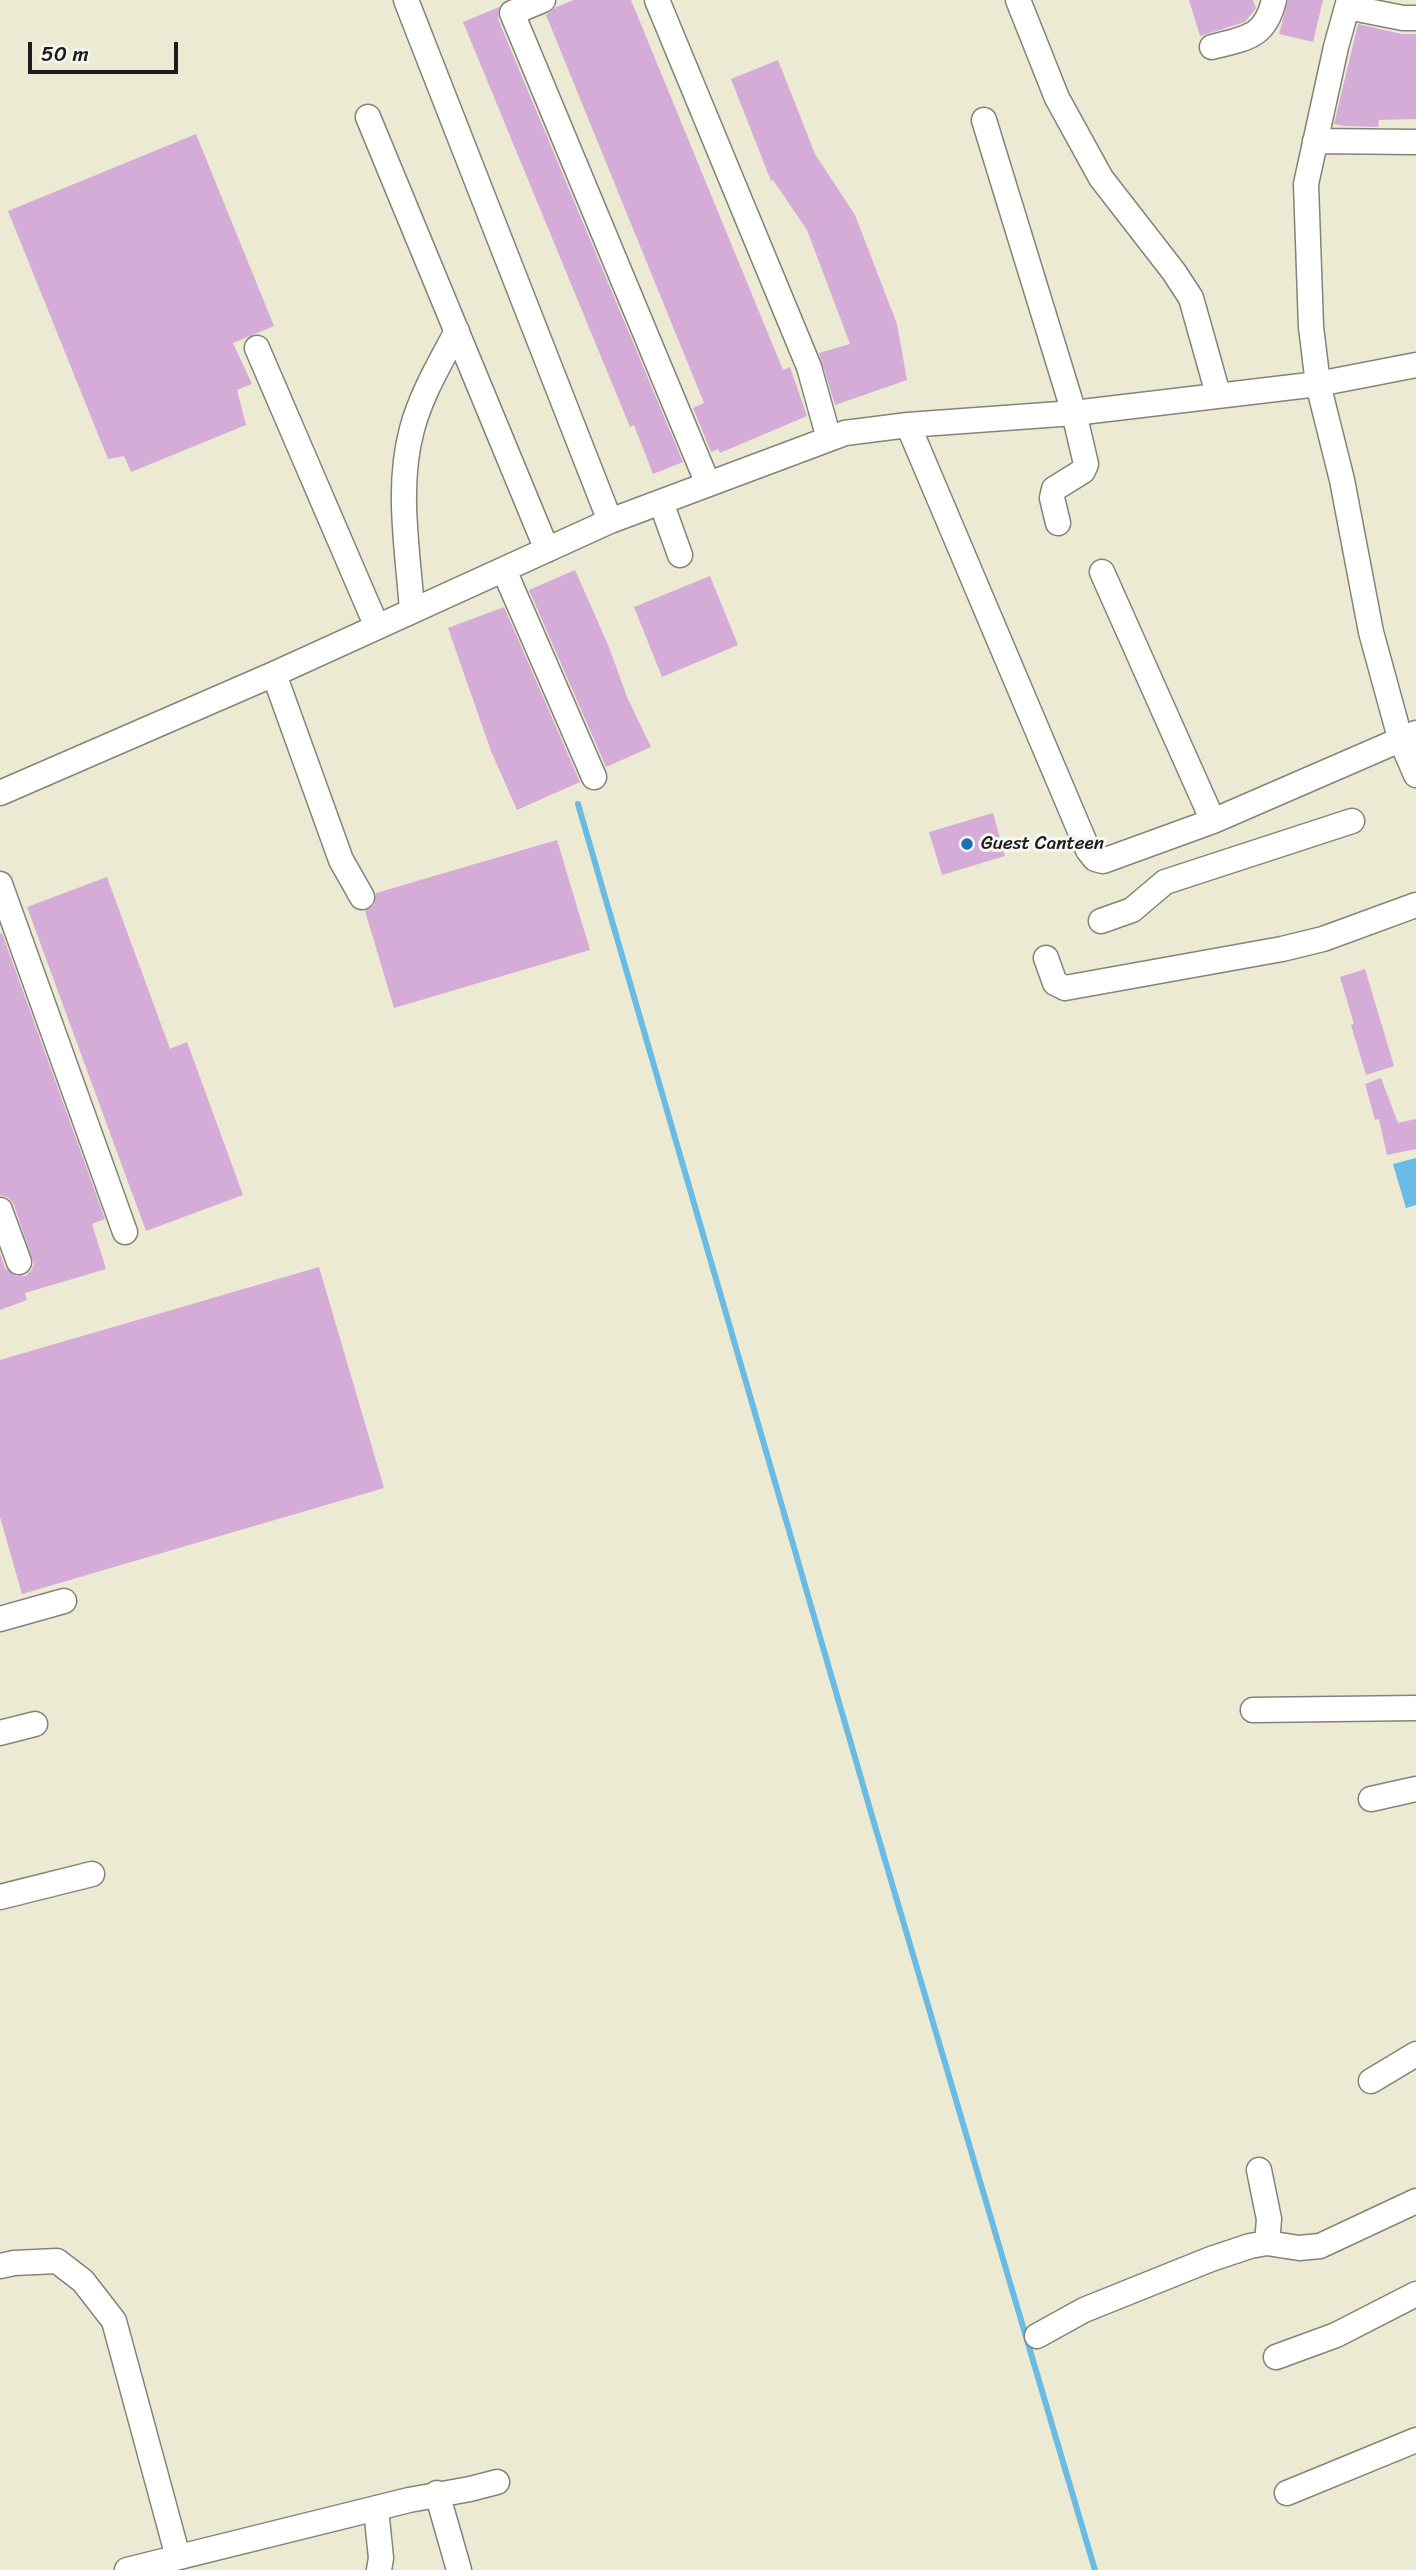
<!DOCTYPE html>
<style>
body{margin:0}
#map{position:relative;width:1416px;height:2570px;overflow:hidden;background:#edead4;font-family:Sriracha,sans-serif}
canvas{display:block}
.scale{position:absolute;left:28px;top:42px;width:150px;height:32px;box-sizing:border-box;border:4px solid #1c1c1c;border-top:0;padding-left:9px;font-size:21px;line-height:24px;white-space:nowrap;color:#1c1c1c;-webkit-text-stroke:5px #f6f6f2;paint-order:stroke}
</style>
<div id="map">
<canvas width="1416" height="2570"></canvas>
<div class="scale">50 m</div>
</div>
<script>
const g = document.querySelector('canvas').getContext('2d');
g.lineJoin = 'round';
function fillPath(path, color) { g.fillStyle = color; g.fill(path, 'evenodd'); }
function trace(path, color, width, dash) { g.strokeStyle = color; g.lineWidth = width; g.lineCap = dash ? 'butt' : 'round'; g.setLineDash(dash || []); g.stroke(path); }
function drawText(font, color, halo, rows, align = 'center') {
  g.font = font + ' Sriracha,sans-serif'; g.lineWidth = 6; g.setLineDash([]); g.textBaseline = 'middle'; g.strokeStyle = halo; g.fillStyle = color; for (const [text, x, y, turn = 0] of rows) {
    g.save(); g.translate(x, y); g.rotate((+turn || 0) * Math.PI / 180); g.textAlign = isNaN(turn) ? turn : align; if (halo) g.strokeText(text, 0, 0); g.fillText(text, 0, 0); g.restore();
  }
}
const water = new Path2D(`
 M1416,1158v47l-10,3 -13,-44z`);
const stream = new Path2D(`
 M578,804l294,1012 223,754`);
const building = new Path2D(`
 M574,0h57l152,370 7,-3 17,49 -87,37 -2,-4 -7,3 -18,-44 11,-5 -158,-388 10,-8z
 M1189,0h64l3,8 -11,14 -45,14z
 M1288,0h35l-10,42 -34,-8z
 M499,7l-1,12 185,443 -30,12 -19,-49 -4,2 -167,-405z
 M1358,24l44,10h14v85l-37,1 -1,7 -33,-1 -11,-2z
 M778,60l37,94 40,61 42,109 10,56 -72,25 -16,-52 31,-9 -43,-114 -34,-50 -2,1 -40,-102z
 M196,134l78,192 -41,17 19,41 -15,6 9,35 -115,47 -7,-16 -16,3 -100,-248z
 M575,570l34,77 18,50 24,50 -45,20 -77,-177z
 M710,576l28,69 -76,32 -28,-70z
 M504,607l76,175 -63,28 -26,-59 -43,-123z
 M993,813l12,43 -63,19 -13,-43z
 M557,840l33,110 -196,58 -29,-97 9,-6 2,-12z
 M107,877l63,172 17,-7 56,153 -97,36 -119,-324z
 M2,933l103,286 -13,5 14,45 -81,24 2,7 -27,10v-57l5,15 11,8h9l6,-5 3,-7 -20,-59 -5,-7 -9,-3v-261z
 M1365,969l29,97 -28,9 -15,-50 3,-1 -14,-47z
 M1381,1078l17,45 18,-4v30l-29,6 -8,-36 -4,1 -10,-36z
 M319,1267l65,221 -362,106 -22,-77v-157z`);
const minor = new Path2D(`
 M406,0l204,521
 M543,0l-31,13 196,471
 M657,0l152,367 20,72
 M1018,0l39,98 44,80 73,94 17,26 27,96
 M1349,0l-13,47 -30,137 5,143 7,57 24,96 29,152 29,106 16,37
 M1347,7l56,11h13
 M1212,47c34,-9 53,-9 62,-47
 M368,117l179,433
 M984,120l90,293 12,51 -3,7 -29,18 -2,9 6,25
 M1315,141l101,1
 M257,348l120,279
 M908,425l180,425 7,9 8,2 110,-40 203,-88
 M661,502l19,53
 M504,570l90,207
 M1102,572l111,249
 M412,611c-4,-60 -16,-123 0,-182 9,-34 28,-66 45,-98
 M274,674l67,186 21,37
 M0,793l274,-119 336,-153 235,-88 63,-8 166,-12 244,-29 98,-19
 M0,884l125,348
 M1101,921l31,-11 33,-28 187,-61
 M1046,958l9,25 10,5 217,-39 41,-10 93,-34
 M0,1210l19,52
 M0,1619l64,-18
 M1253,1710l163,-2
 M0,1733l35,-9
 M1371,1799l45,-10
 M0,1897l92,-23
 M1371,2081l45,-27
 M1259,2170l10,49 -2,24
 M0,2266l14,-3 43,-2 26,20 31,40 64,236
 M1037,2336l47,-26 127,-51 39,-13 17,-3 32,5 21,-2 96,-45
 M1276,2357l60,-22 80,-41
 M437,2493l22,77
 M1287,2493l129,-53
 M376,2509l5,49 -2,12
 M127,2570l282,-70 61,-11 27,-7`);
const markers = [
 [967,844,7,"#1f6fb2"]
];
const poiNames = [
 ["Guest Canteen",981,844]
];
fillPath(water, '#69bae4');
trace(stream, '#69bae4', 6);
fillPath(building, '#d4acd7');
trace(minor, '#848378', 27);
trace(minor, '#fff', 24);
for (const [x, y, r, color] of markers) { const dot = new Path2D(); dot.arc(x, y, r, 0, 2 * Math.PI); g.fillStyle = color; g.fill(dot); trace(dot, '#f6f6f2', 2.5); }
drawText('19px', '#1c1c1c', '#f6f6f2', poiNames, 'left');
</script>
